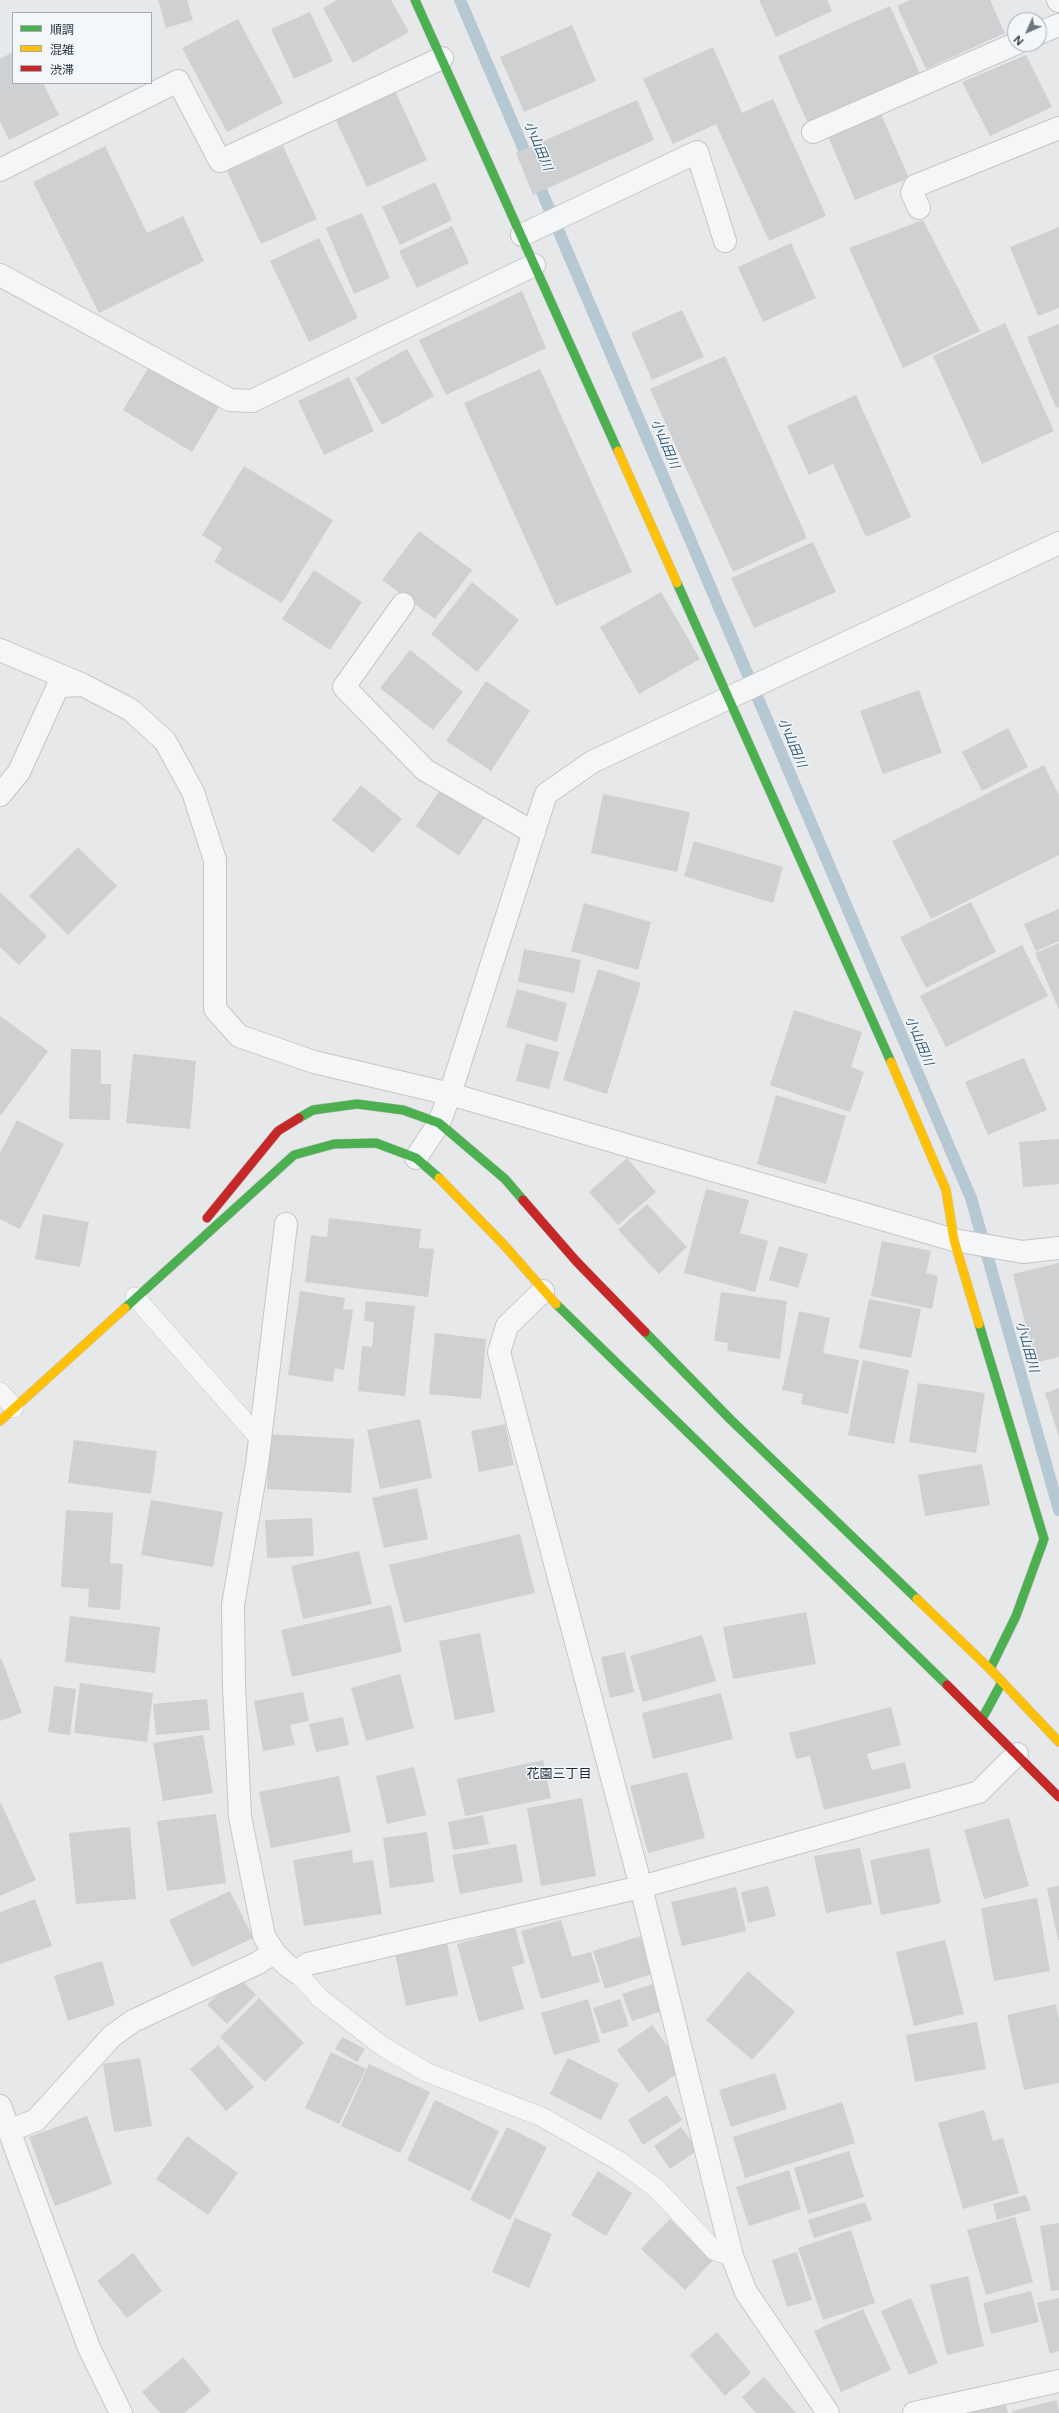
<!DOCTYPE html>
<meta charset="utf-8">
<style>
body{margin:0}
#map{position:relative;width:1059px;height:2413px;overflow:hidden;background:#e6e8ea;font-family:Figtree,"Noto Sans JP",sans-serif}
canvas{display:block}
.legend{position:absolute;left:12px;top:12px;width:140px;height:72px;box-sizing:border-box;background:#f4f7f9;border:1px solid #a4abb1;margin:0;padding:5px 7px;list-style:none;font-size:12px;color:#2b3844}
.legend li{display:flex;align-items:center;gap:8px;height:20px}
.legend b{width:20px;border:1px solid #a4abb1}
.north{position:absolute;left:1007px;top:12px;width:40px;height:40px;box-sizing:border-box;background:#f4f7f9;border:1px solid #a4abb1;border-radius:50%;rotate:225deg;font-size:11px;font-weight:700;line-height:16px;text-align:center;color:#2b3844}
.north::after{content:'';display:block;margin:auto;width:14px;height:18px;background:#6c767e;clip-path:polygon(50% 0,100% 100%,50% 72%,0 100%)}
</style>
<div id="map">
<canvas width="1059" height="2413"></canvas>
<ul class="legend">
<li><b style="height:5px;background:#4caf50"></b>順調</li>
<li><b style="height:5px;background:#ffc107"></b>混雑</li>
<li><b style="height:5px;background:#c62828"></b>渋滞</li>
</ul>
<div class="north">N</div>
</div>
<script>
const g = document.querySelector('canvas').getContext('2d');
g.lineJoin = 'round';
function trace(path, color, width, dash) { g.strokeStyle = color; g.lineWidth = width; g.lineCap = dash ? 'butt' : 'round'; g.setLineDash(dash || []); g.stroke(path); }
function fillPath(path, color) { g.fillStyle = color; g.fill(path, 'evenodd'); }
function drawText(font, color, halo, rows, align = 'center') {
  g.font = font + ' Figtree,"Noto Sans JP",sans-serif'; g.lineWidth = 3; g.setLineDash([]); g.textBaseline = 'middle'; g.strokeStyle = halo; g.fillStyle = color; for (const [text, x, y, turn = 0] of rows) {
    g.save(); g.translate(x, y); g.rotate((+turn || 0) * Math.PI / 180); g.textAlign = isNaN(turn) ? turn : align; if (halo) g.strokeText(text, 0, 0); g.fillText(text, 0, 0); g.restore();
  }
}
const stream = new Path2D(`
 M460,0l511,1198 88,312`);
const building = new Path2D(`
 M158,0h29l6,20 -27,8z
 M337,0h54l18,32 -56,31 -30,-55z
 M759,0h68l5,11 -56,26z
 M910,0h80l15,33 -79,36 -29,-63z
 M890,6l31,70 -112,50 -31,-70z
 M310,12l23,49 -39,18 -23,-50z
 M238,19l45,84 -56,29 -45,-84z
 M572,25l24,56 -72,31 -24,-55z
 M713,47l29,66 31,-14 53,117 -57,25 -53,-117 -43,20 -30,-65z
 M13,52v31h30l16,32 -50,25 -9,-19v-62z
 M1026,55l26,52 -62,29 -28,-54z
 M395,91l32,69 -60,27 -32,-69z
 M637,100l17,40 -121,55 -17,-42z
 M881,114l28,64 -54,22 -27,-64z
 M105,146l42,87 36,-17 21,45 -105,52 -66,-131z
 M283,146l34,73 -56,25 -34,-73z
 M435,182l17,38 -52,25 -18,-38z
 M362,213l28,65 -36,16 -28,-66z
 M923,220l57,111 -77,37 -54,-120z
 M452,226l17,37 -52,25 -18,-37z
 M1059,227v81l-21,8 -28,-69z
 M319,238l39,80 -49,24 -39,-81z
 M791,243l25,55 -53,24 -25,-55z
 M522,291l24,57 -100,47 -27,-55z
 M682,310l22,47 -52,23 -21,-47z
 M1005,323l49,108 -72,33 -49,-108z
 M1059,324v83l-3,1 -29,-71z
 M407,349l27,47 -52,29 -27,-47z
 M725,356l82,182 -74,34 -83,-183z
 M150,365l69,42 -27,45 -69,-42z
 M540,369l92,203 -76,34 -92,-203z
 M349,377l25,54 -50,24 -26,-54z
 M856,395l55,122 -45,20 -33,-73 -24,11 -22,-49z
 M244,466l89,54 -51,83 -68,-41 8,-14 -20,-13z
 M419,531l53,39 -37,49 -53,-39z
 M813,542l23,50 -82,36 -23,-50z
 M314,570l48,32 -32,48 -48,-31z
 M472,582l47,38 -42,52 -46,-38z
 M661,592l39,67 -61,35 -39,-67z
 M410,650l53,42 -30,38 -53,-42z
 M486,681l44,30 -39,60 -45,-30z
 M919,690l23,63 -59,21 -23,-63z
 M1008,728l20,39 -46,24 -20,-39z
 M1044,765l15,30v60l-128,64 -39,-78z
 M361,785l41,34 -29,34 -41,-33z
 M442,787l43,30 -26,39 -43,-30z
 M603,794l87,18 -13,60 -86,-19z
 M694,841l89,26 -10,36 -89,-27z
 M78,847l39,39 -49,49 -39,-39z
 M0,892l47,44 -28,29 -19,-18z
 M971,902l25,50 -70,36 -26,-51z
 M584,903l67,19 -13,48 -67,-19z
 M1059,909v32l-23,10 -12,-27z
 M1059,943v67l-24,-57z
 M1022,945l26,51 -102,51 -26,-51z
 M524,949l57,11 -7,33 -56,-11z
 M598,969l43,14 -34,111 -44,-14z
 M517,989l50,14 -10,39 -51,-15z
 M794,1010l68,22 -11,35 13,5 -14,40 -80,-27z
 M0,1016l48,35 -47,64 -1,-1z
 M526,1043l33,9 -10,37 -33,-8z
 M71,1049l30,1v34h10l-1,36 -41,-1z
 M133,1054l63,7 -6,68 -64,-6z
 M1024,1058l23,52 -59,25 -23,-53z
 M776,1095l70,21 -20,68 -69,-20z
 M17,1120l47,24 -44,85 -20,-10v-66z
 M1059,1139v45l-36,3 -4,-45z
 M627,1158l29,34 -38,33 -29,-33z
 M706,1189l43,11 -9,33 28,8 -13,51 -71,-19z
 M647,1204l40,43 -28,27 -41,-44z
 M43,1214l46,8 -9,45 -45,-8z
 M329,1218l92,11 -2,19 15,1 -6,48 -123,-15 6,-47 16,2z
 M882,1241l49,10 -5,22 12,3 -6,33 -61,-13z
 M779,1246l29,8 -10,34 -29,-8z
 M1059,1263v94l-24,6 -22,-89z
 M300,1291l45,7 -2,11 10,1 -9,60 -9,-2 -2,14 -45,-7z
 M721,1292l66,9 -7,58 -53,-8 1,-8 -14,-2z
 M869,1299l52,10 -10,49 -52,-10z
 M366,1301l49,5 -10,90 -47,-5 4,-45 10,1 2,-25 -10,-1z
 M799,1311l31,7 -7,35 36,7 -11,54 -47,-10 2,-10 -21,-4z
 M435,1333l51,6 -5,60 -52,-5z
 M863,1360l46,10 -15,74 -46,-9z
 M918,1383l67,10 -9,60 -67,-11z
 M1059,1388v49l-14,-44z
 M420,1419l12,59 -52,11 -13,-59z
 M505,1424l9,41 -35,7 -8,-41z
 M269,1434l85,5 -3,54 -84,-4z
 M74,1440l83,11 -6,43 -83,-11z
 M982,1464l8,41 -65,11 -7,-41z
 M417,1488l11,51 -44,9 -12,-50z
 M151,1500l72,12 -10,55 -72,-12z
 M66,1510l47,3 -3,50 13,1 -3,46 -32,-3 1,-18 -28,-2z
 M312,1518l2,38 -47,2 -2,-38z
 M520,1534l15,59 -131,30 -15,-58z
 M359,1551l13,53 -69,15 -12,-53z
 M391,1605l11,47 -110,25 -11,-47z
 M806,1612l10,52 -83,15 -10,-52z
 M70,1616l90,11 -5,46 -90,-11z
 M480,1633l15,79 -40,8 -16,-79z
 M702,1635l14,46 -73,21 -13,-46z
 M625,1652l9,40 -24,6 -9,-41z
 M1,1658l21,55 -22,8v-62z
 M400,1674l14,54 -48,13 -15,-53z
 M80,1683l73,10 -6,49 -73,-9z
 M54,1686l22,3 -6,46 -22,-3z
 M303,1692l6,29 -19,4 5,20 -32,6 -9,-50z
 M721,1693l12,46 -80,20 -11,-46z
 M207,1699l3,31 -54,5 -3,-31z
 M891,1707l10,38 -34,9 5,16 33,-8 6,26 -87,22 -14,-54 -14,3 -7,-26z
 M343,1717l6,28 -33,7 -7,-28z
 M203,1735l10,58 -50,8 -10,-58z
 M543,1760l8,38 -86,18 -8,-37z
 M414,1767l12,48 -39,9 -11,-48z
 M687,1772l18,66 -57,15 -18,-67z
 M339,1776l12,56 -80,16 -12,-56z
 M582,1798l14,78 -55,10 -14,-78z
 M1,1803l35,77 -36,16v-92z
 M216,1814l10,69 -59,8 -10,-70z
 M483,1815l6,29 -36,6 -5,-28z
 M1009,1818l20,68 -45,13 -20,-69z
 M130,1827l6,72 -60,5 -7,-71z
 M427,1832l7,50 -44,6 -7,-50z
 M516,1844l7,38 -63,12 -8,-39z
 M860,1848l12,56 -46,9 -12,-57z
 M929,1848l12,55 -60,12 -11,-55z
 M352,1850l1,13 20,-3 9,54 -78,12 -11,-66z
 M768,1886l8,30 -28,7 -7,-31z
 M1059,1886v54h-1l-11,-52z
 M736,1887l10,44 -64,15 -11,-44z
 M230,1891l23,47 -61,29 -23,-47z
 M1037,1898l13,73 -56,10 -13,-73z
 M35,1899l17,47 -52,18v-52z
 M561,1920l11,37 19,-5 9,30 -59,17 -20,-68z
 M515,1927l10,36 -13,4 12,42 -45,13 -22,-78z
 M641,1936l11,38 -47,15 -12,-38z
 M945,1940l19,74 -50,12 -18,-74z
 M447,1943l11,52 -52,11 -11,-52z
 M102,1961l13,44 -47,16 -14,-45z
 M748,1971l47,41 -43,48 -46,-40z
 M237,1975l19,20 -29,29 -20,-19z
 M653,1984l9,27 -30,10 -10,-27z
 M259,1998l45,45 -39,39 -45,-45z
 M588,1999l12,43 -46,13 -13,-42z
 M620,1999l9,27 -27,8 -9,-26z
 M1056,2004l3,16v63l-35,7 -17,-75z
 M977,2022l9,47 -71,13 -9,-47z
 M652,2025l32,44 -35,24 -32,-43z
 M342,2037l23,12 -8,13 -22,-13z
 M218,2045l36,42 -28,24 -36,-42z
 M331,2052l35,17 -27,55 -34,-16z
 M140,2058l12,68 -38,6 -11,-68z
 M568,2058l51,26 -18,36 -51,-26z
 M369,2064l61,28 -30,61 -59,-27z
 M775,2073l12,36 -56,18 -12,-37z
 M667,2095l15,25 -39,25 -15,-25z
 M435,2100l64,31 -29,60 -63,-31z
 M842,2102l13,41 -110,35 -12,-41z
 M984,2110l9,31 10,-3 16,55 -56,16 -25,-86z
 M87,2116l25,68 -57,22 -26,-69z
 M507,2127l40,20 -37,73 -40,-20z
 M681,2127l17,23 -28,19 -16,-23z
 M187,2136l51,37 -30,42 -52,-36z
 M849,2151l15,46 -56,17 -14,-46z
 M789,2170l12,39 -52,17 -13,-39z
 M598,2171l34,22 -26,43 -35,-21z
 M1026,2195l5,15 -34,10 -4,-16z
 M865,2202l7,18 -58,18 -6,-18z
 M1015,2217l18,65 -47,13 -19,-65z
 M515,2218l37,16 -23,54 -37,-16z
 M670,2219l43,41 -28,30 -44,-41z
 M1059,2223v67l-8,1 -11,-65z
 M851,2230l24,73 -52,17 -25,-72z
 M797,2252l15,48 -25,7 -15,-47z
 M133,2253l29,38 -35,27 -30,-37z
 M968,2276l16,70 -37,9 -17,-70z
 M1031,2291l8,31 -48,12 -8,-31z
 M911,2298l27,65 -29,12 -28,-64z
 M1059,2298v53l-9,3 -13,-51z
 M863,2309l28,61 -50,22 -27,-61z
 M717,2332l34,41 -26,23 -35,-41z
 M183,2357l28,34 -27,22h-24l-18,-21z
 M764,2377l32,36h-40l-14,-16z
 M1057,2400l2,13h-46l-1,-2z
 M1005,2401l3,12h-49z`);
const lane = new Path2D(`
 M135,1297l125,142
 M0,1392l14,16
 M296,1972l25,27 61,47 44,26 116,45 77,44 37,27 59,63 17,5`);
const street = new Path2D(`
 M1058,0l1,1
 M1039,33l20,-8
 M813,132l202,-88
 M0,170l178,-89 42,80 222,-103
 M919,208l-7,-15 3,-7 144,-58
 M522,235l175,-83 28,89
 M0,275l230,125 22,1 282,-136
 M403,604l-59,83 81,83 109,63
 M0,650l83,35 48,25 34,31 28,51 22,68v149l24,27 75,26 136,32 504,146 69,12 36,-4
 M0,795l19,-23 39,-86 25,-1
 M416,1158l23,-35 11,-29 96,-300 46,-32 467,-219
 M286,1224l-29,240 -24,141 1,81 6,131 24,119c9,16 17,26 32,36l12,-8 333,-77 338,-95 38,-38
 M543,1291l-36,35 -8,26 142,535 91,369 14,36 82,121
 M0,2106l89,242 32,65
 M9,2131l27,-11 76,-84 21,-15 125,-58 15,-10
 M914,2413l145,-32`);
const fast = new Path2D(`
 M415,0l203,451
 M677,583l214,479
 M299,1118l14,-8 44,-6 46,6 36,13 66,56 18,21
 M556,1304l391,381
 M125,1308l169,-153 40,-11 42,-1 40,15 23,20
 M979,1324l65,215 -28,77 -26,53
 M645,1332l86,88 186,179
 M982,1719l20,-37`);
const slow = new Path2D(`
 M618,451l59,132
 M891,1062l55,128 8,50 25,84
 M439,1178l66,68 51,58
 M0,1421l125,-113
 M917,1599l73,70 69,73`);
const jam = new Path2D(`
 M523,1200l53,61 69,71
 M207,1218l71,-87 21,-13
 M947,1685l112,112`);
const waterNames = [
 ["小山田川",538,146,67],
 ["小山田川",665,444,67],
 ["小山田川",792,743,67],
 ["小山田川",919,1041,67],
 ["小山田川",1027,1347,74]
];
const neighbourhoodNames = [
 ["花園三丁目",559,1774]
];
trace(stream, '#b5c8d4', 12);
fillPath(building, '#ced0d2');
trace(lane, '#c4c6c8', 20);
trace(street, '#c4c6c8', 24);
trace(fast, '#c4c6c8', 10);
trace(slow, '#c4c6c8', 10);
trace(jam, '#c4c6c8', 10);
trace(lane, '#f5f6f7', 19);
trace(street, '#f5f6f7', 22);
trace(fast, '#4caf50', 9);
trace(slow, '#ffc107', 9);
trace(jam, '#c62828', 9);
drawText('italic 13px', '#355c78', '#f4f7f9', waterNames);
drawText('13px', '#1d2935', '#f4f7f9', neighbourhoodNames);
</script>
